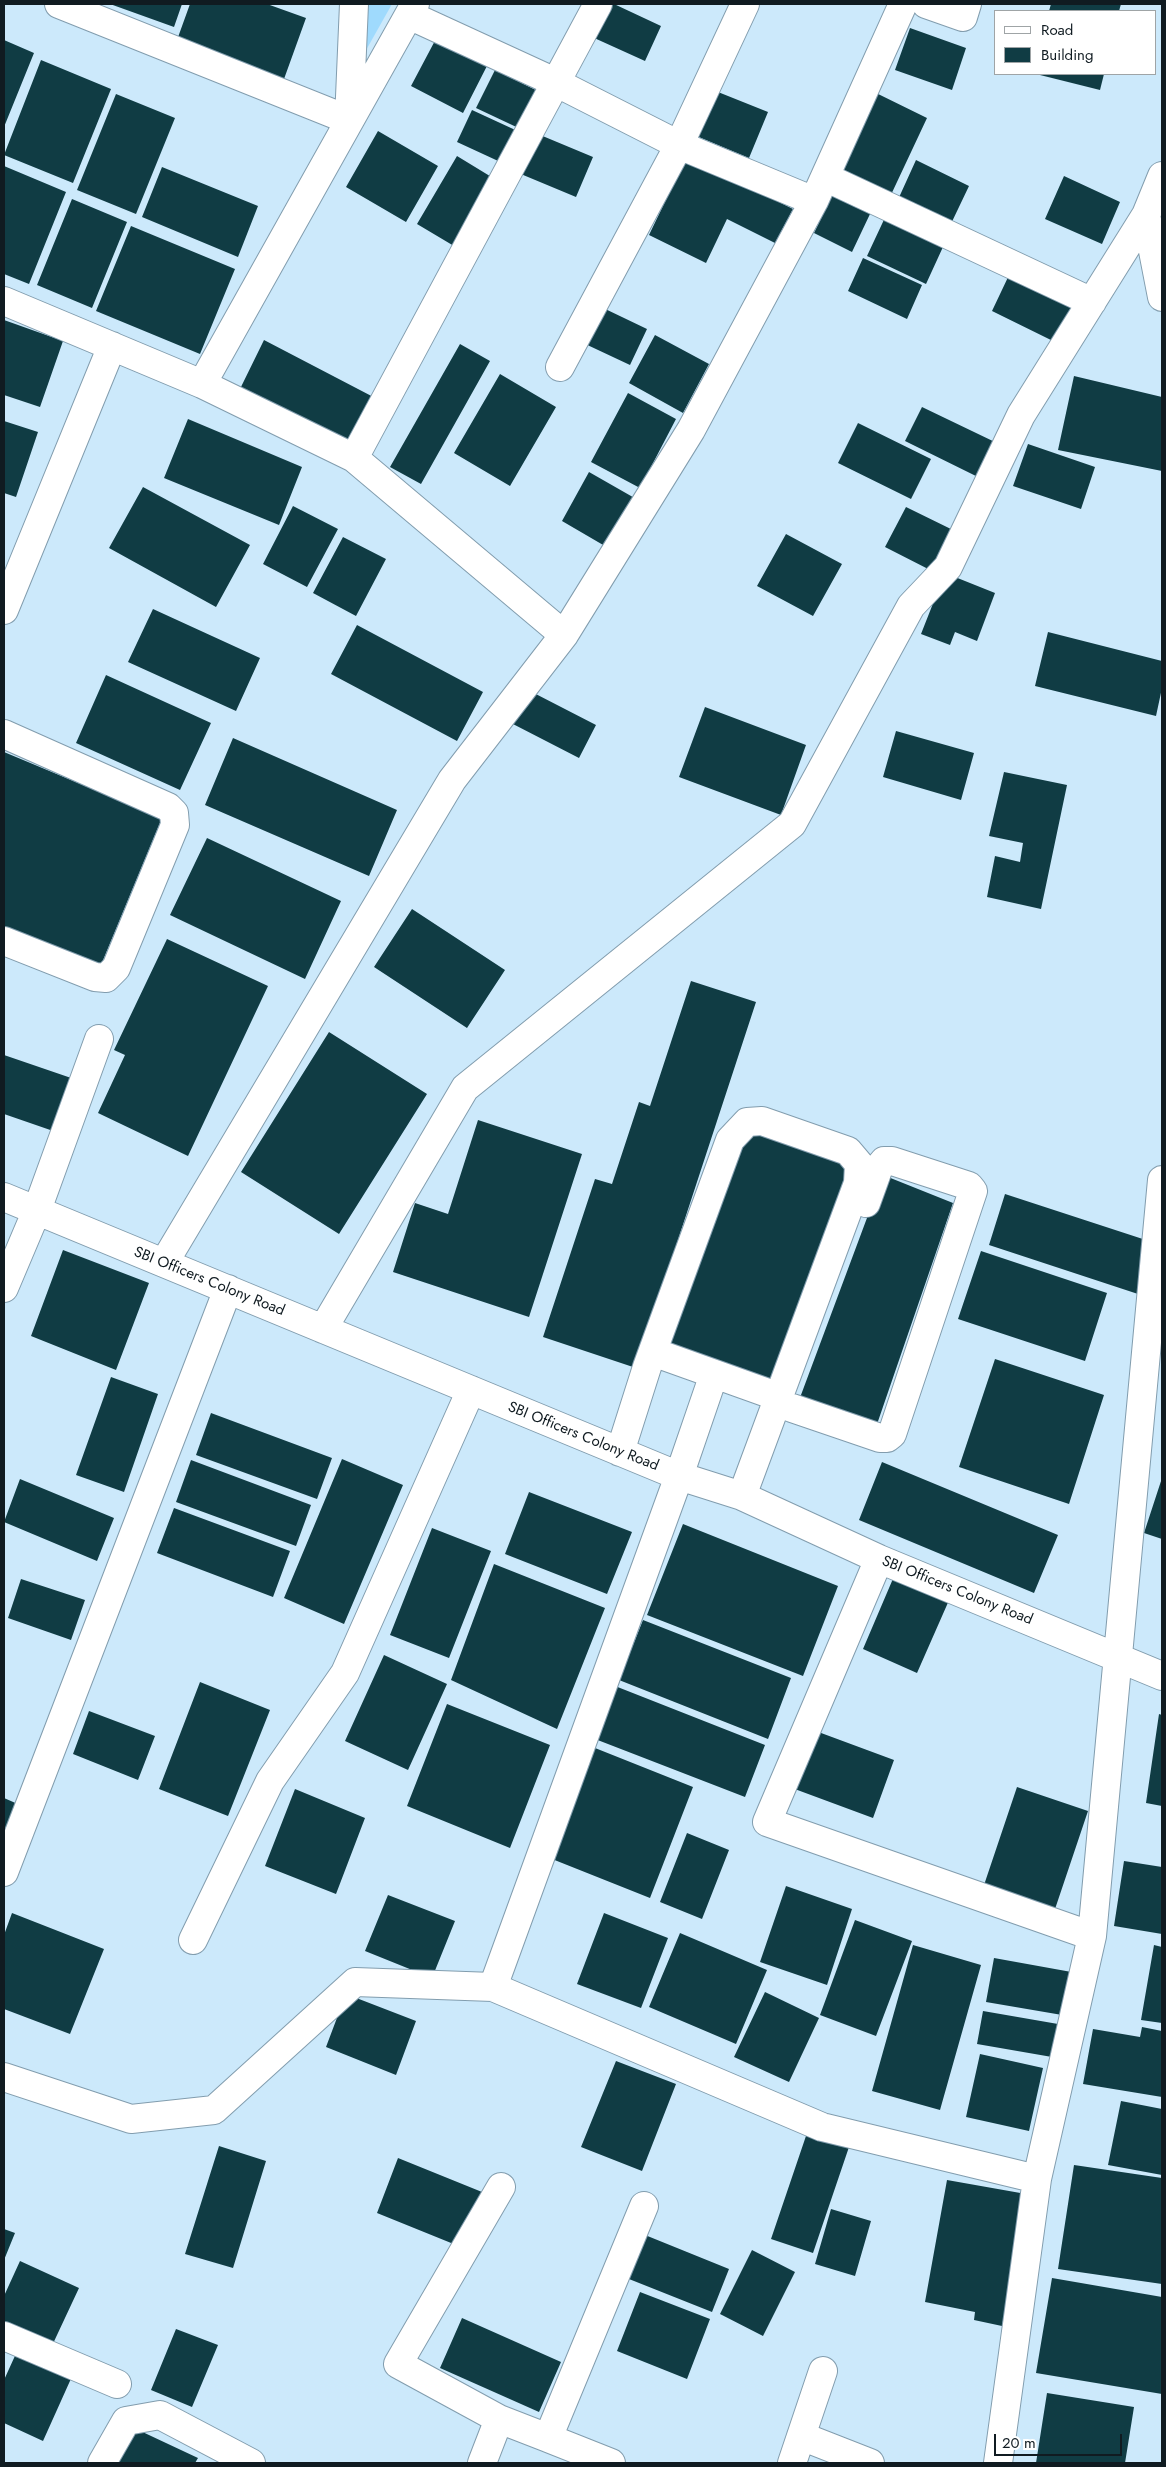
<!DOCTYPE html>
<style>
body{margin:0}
#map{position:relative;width:1166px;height:2467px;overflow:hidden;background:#cce9fb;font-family:Jost,sans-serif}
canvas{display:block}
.frame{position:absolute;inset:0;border:5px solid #101b21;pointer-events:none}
.legend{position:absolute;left:994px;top:10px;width:162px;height:65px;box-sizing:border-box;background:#fff;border:1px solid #9fa4a6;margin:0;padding:6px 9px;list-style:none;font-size:15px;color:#101b21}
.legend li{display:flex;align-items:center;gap:10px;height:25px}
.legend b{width:25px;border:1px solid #9fa4a6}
.scale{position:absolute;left:994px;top:2434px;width:128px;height:22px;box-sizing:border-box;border:2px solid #101b21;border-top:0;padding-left:6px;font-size:15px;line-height:18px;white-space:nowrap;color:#101b21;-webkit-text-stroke:4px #fff;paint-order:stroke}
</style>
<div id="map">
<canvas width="1166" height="2467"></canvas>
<div class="frame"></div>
<ul class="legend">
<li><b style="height:6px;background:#fff"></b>Road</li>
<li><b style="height:14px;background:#103c44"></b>Building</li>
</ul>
<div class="scale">20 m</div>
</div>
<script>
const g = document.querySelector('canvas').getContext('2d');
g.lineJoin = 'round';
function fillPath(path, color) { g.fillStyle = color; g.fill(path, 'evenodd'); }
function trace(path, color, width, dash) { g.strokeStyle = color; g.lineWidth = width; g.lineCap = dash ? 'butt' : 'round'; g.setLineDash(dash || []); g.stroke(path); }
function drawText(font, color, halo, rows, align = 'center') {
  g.font = font + ' Jost,sans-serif'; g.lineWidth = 5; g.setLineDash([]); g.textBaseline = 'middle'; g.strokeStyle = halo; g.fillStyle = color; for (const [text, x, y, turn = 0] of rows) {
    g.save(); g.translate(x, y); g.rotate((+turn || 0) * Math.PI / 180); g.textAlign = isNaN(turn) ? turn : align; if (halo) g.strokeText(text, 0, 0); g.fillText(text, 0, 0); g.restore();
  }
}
const green = new Path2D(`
 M366,4h26l-27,48z`);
const building = new Path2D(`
 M110,4h72l-8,23z
 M190,4h77l39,14 -22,61 -107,-39z
 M607,4h7l47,22 -16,35 -53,-24z
 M1051,4h70l-2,7h-70z
 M910,28l56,20 -14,42 -57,-20z
 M438,35l51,27 -26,51 -52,-27z
 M4,40l30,13 -30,74z
 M41,60l70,29 -38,94 -69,-28z
 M495,70l51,25 -19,37 -51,-24z
 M1036,74h68l-4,16z
 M713,90l55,22 -19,46 -55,-23z
 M872,91l55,27 -38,81 -56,-26z
 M116,94l59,24 -39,96 -59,-24z
 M472,110l52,24 -15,32 -52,-24z
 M378,131l60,35 -32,56 -60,-35z
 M533,132l60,25 -17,40 -60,-25z
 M457,156l41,25 -39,68 -42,-25z
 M687,156l106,53 -18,34 -48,-24 -21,44 -57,-28z
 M916,160l53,26 -21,44 -52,-26z
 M4,166l62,26 -37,92 -25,-10z
 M162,167l96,39 -20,51 -96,-40z
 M1064,176l56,26 -18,42 -57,-25z
 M832,196l38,18 -18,38 -38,-19z
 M72,199l55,23 -35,86 -55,-23z
 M889,209l59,27 -22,48 -59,-28z
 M131,226l104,43 -35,85 -104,-43z
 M863,258l59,27 -15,34 -59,-28z
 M1010,273l63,32 -18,37 -63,-31z
 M599,306l48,23 -17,36 -49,-23z
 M4,320l59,21 -23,66 -36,-12z
 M655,335l54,29 -26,49 -54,-30z
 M264,340l117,61 -25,50 -117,-60z
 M460,344l30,17 -69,123 -31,-17z
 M500,374l56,33 -46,79 -56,-33z
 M1074,376l88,21v74l-104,-21z
 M628,393l48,26 -36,69 -49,-26z
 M922,407l77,37 -17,35 -77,-38z
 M188,419l114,48 -23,58 -115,-47z
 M4,421l34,11 -22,65 -12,-4z
 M858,423l73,36 -20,40 -73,-36z
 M1028,444l67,23 -14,42 -68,-23z
 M589,472l49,28 -28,49 -48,-28z
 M143,487l107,58 -34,62 -107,-59z
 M293,506l45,23 -31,58 -44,-23z
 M906,507l51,25 -21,41 -51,-26z
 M786,534l56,30 -29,52 -56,-30z
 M343,537l43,22 -30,57 -43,-23z
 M945,573l50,20 -18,48 -22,-9 -5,13 -29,-11z
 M153,609l107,49 -24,53 -108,-49z
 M357,625l126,67 -26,49 -126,-67z
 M1048,632l114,29v27l-6,28 -121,-30z
 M106,675l105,48 -31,67 -104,-47z
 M528,690l68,35 -17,33 -68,-35z
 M705,707l101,38 -25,70 -102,-38z
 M896,731l78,22 -13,47 -78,-23z
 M233,738l164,72 -28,66 -164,-71z
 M4,752l158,66 -63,152 -95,-40z
 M1004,772l63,13 -26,124 -54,-12 8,-41 25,6 3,-19 -34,-7z
 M207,838l134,63 -36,78 -135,-64z
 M412,909l93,61 -38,58 -93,-61z
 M167,939l101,47 -80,170 -90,-43 27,-58 -11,-5z
 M691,981l65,21 -120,366 -93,-31 52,-158 17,5 27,-82 11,4z
 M329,1032l98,62 -88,140 -98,-62z
 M4,1055l73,25 -18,53 -55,-19z
 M478,1120l104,34 -53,163 -136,-45 22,-69 33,11z
 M744,1128l112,39 -78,219 -111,-40z
 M883,1175l70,28 -78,227 -77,-27z
 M1005,1194l150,49 -17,51 -149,-49z
 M63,1250l86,33 -33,87 -85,-34z
 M981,1251l126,42 -22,68 -127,-42z
 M995,1359l109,36 -35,109 -110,-37z
 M111,1377l47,17 -34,98 -48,-17z
 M211,1413l121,45 -15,41 -121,-44z
 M342,1459l61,26 -59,139 -60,-26z
 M191,1460l120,45 -15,41 -120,-44z
 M882,1462l176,73 -24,58 -175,-73z
 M1162,1478v61l-18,-6z
 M20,1479l94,39 -17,43 -93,-39z
 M529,1492l103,40 -25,62 -102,-40z
 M174,1508l116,43 -17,46 -116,-44z
 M683,1524l155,62 -35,90 -156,-61z
 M432,1528l59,23 -42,107 -59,-23z
 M494,1564l111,44 -48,121 -106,-49z
 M895,1574l55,24 -33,75 -54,-24z
 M21,1579l64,21 -14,40 -63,-22z
 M643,1620l148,58 -23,61 -149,-59z
 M384,1655l63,29 -39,86 -63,-29z
 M200,1682l70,28 -42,106 -69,-27z
 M615,1686l150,59 -20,52 -150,-58z
 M447,1704l103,41 -40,103 -103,-42z
 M89,1711l66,25 -17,44 -65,-26z
 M1159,1714l3,1v91l-16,-3z
 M813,1730l81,30 -21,58 -81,-30z
 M590,1746l103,41 -43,111 -103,-41z
 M1017,1787l71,24 -34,101 -71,-24z
 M295,1789l70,29 -29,76 -71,-28z
 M4,1798l16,7 -16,32z
 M687,1833l42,17 -27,69 -42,-17z
 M1124,1861l38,6v67l-48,-8z
 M786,1886l66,23 -25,76 -67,-23z
 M388,1895l67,26 -23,57 -67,-27z
 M12,1913l92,36 -34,85 -66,-25v-74z
 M604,1913l64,25 -27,70 -64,-24z
 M855,1920l57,21 -36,95 -56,-21z
 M680,1933l87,37 -31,74 -87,-37z
 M913,1945l68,20 -41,145 -68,-19z
 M1154,1945l8,2v76l-21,-3z
 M994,1958l83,15 -9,43 -82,-14z
 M765,1992l54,26 -30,64 -55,-25z
 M346,1994l70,27 -20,54 -70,-28z
 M983,2011l75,13 -6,33 -75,-13z
 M1142,2027l20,4v66l-79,-13 10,-55 47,8z
 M980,2054l63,14 -14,63 -63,-14z
 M616,2061l60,23 -34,87 -61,-24z
 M1121,2101l41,8v66l-54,-10z
 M807,2133l42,14 -36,106 -42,-14z
 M219,2146l47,15 -33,107 -48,-14z
 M398,2158l84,34 -21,55 -84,-34z
 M1074,2165l88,13v106l-104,-15z
 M947,2180l79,14 -24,132 -28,-6 1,-8 -50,-10z
 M831,2209l40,12 -16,55 -40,-12z
 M4,2229l11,4 -11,27z
 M645,2235l84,34 -17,43 -83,-33z
 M752,2250l43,22 -32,64 -43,-22z
 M20,2261l59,27 -29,62 -46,-21v-33z
 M1052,2278l110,19v97l-126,-21z
 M640,2292l70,27 -23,60 -70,-28z
 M462,2318l99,44 -22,50 -99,-44z
 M176,2329l42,16 -26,62 -41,-17z
 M19,2347l55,25 -31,69 -39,-18v-43z
 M1047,2393l87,14 -9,56h-89z
 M134,2428l64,30 -3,5h-77z`);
const minor = new Path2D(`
 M59,4l290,116 5,-116
 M926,4l37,13 4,-13
 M409,15l148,68 122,62 135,56
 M825,177l267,125
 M1146,215l16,82
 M4,301l198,83 152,74 210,177
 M560,367l119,-222 66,-141
 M202,384l213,-380
 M354,458l244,-454
 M4,610l108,-264
 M4,734l164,73 6,6 1,12 -59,143 -10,10 -11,-1 -91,-36
 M4,1197l675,279 63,20 137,63 283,117
 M164,1263l288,-483 112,-145 127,-205 123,-229 89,-197
 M4,1288l33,-78 62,-171
 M323,1329l142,-241 327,-264 119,-218 37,-39 73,-152 125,-200 16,-39
 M653,1352l126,45
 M792,1408l88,30h7l5,-4 81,-243 -4,-5 -77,-25h-8l-5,6 -13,36
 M620,1452l27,-85 83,-227 17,-18 15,-1 86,30 11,13 -1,19 -116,313
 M879,1559l-112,263 325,114
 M4,1872l224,-583
 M193,1940l77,-159 75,-108 126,-283
 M493,1987l186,-511 35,-102
 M4,2077l127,42 83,-9 141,-128 138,5 329,140 215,52
 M501,2187l-103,177 101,55 49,19 96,-232
 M4,2336l113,48
 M801,2436l69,27
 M548,2438l63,25
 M102,2463l24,-42 34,-6 91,48
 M482,2463l17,-44
 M792,2463l31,-92
 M998,2463l39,-284 55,-243 70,-756`);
const streetNames = [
 ["SBI Officers Colony Road",209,1282,22],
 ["SBI Officers Colony Road",583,1437,22],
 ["SBI Officers Colony Road",957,1591,22]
];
fillPath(green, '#9fdafd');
fillPath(building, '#103c44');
trace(minor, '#829dae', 30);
trace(minor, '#fff', 28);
drawText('15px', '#101b21', '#fff', streetNames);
</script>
